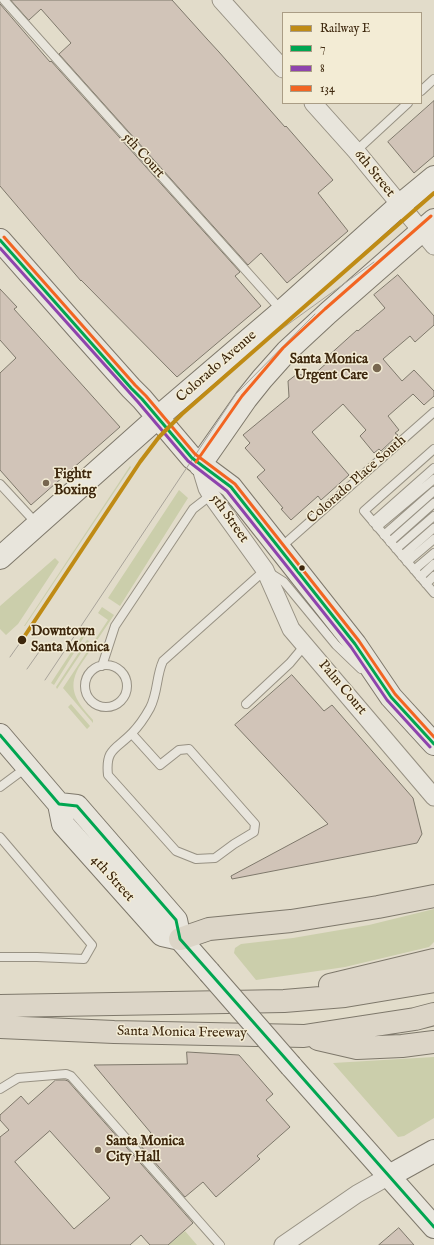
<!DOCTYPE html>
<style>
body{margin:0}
#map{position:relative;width:434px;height:1245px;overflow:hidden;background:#e2dcca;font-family:"IM FELL English",serif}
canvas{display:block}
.legend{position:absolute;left:282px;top:12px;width:140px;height:92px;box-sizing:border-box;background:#f3ecd5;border:1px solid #aa9d85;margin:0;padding:5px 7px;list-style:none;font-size:12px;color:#3d270d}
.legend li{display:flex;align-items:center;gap:8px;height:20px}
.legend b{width:20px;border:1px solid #aa9d85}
</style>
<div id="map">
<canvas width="434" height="1245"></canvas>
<ul class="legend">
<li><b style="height:5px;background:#bf8b15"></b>Railway E</li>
<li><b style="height:5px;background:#00a651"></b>7</li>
<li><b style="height:5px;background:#8e44ad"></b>8</li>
<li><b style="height:5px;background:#f26522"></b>134</li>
</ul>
</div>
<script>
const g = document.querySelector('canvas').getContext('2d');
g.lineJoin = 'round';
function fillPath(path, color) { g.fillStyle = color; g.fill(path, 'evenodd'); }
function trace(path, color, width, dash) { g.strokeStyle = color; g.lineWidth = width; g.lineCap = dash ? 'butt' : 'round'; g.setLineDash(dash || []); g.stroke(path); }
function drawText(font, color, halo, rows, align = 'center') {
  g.font = font + ' "IM FELL English",serif'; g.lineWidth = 3; g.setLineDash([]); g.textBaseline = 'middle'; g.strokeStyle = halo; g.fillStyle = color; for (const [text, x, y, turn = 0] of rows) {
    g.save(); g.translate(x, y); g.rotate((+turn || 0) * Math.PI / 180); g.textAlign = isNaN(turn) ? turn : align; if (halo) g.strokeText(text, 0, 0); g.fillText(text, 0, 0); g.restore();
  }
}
const green = new Path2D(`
 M130,466l1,1 -106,159h-1z
 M179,490l9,8 -68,108 -12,-8z
 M55,558l4,4 -41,62 -12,11 -6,-6v-23z
 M102,607l12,8 -35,52c-13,23 -1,36 14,53v3l-30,-35 45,-68 -10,-7z
 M85,631l2,1 -33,53 -3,-2z
 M87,640l2,1 -32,48 -1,-2z
 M71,704l19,22 -3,3 -19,-22z
 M434,909v33l-5,5 -84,20 -89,13 -22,-27 1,-5 6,-4 52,-6 76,-13z
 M434,1057v61l-30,18 -6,1 -65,-74z
 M185,1231l12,14h-29z`);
const building = new Path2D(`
 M11,0h161l35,39 12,13 66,75 1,-1 47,54 -15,13 30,38 -61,52 -26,-30 -13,12 -189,-211 12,-11 -30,-34 -12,11z
 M0,4l50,58 1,-1 189,211 -5,4 26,30 -84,71 -96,-97v1l-81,-95z
 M434,101v55l-20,17 -26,-31z
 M398,275l36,41v9l-19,17 -5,-6 -27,23 19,22 12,-11 20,21v5l-10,9 -11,-11 -25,22 11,14 -4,3 3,2 -17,16 -2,-2 -5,4 -14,-17 6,-6 -23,-26 -31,28 37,43 -28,25 -3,-4 -27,24 -10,-11 2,-1 -26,-31 8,-7 -20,-22 5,-5 -7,-8 46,-38 -1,-16 9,-7 14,3 18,-16 -3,-3 31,-28 1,1 27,-23 -11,-13z
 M0,289l17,18 -3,2 106,118 -89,78 -31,-35v-97l16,-15 -16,-18z
 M292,675l32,36 8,-6 81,93 9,36 -5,9 -185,36 -1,-3 97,-52 -93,-99z
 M187,1052l52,3 34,39 -7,6 24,27 -33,29 3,3 -44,38 -13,-15 -18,15 -46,-53 12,-11 -57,-68 93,-1z
 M56,1080h9l3,1 125,142 -25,22h-18l-9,-10 -11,10h-130v-108l9,-7 -9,-10v-5l21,-19 7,8zM50,1131l60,67 -36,31 -59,-67z
 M399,1228l15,17h-35z`);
const lane = new Path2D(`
 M4,0l278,311
 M421,91l13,-12
 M356,151l52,-48
 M434,449l-70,62 70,82
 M0,484l37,40
 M373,522l61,-54
 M377,527l57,-48
 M384,535l50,-44
 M390,542l44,-39
 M280,548l154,-136
 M396,549l38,-33
 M402,556l32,-28
 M407,562l27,-23
 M414,570l20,-17
 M420,577l14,-13
 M426,584l8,-8
 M85 686a21 21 0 1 1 42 0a21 21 0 1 1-42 0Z
 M102,666l13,-40 78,-117 18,-14
 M246,704l44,-41 15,-18
 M132,734l28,31 19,-15 10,-1 66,75 -1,8 -20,12 -19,14 -19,1 -20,-8 -68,-76c-3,-27 9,-26 24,-42 7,-7 13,-16 18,-25 8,-15 6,-32 13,-47l102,-91 19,12 52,63 25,24
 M0,787l27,-20
 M0,837l92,108 -8,14 -47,-2h-37
 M0,1089l18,-11 48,-4 5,2 149,169`);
const street = new Path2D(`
 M221,0l62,69
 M313,103l43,48 78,95
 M200,465l7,23 4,7 54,75 26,59 143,168
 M283,1245l74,-51 32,-18`);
const secondary = new Path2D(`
 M0,240l81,92 50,56 11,11 50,59 39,29 124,157 36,53 43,47
 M200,465l46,-66 16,-20 25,-28 41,-38 106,-93
 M0,558l157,-140 125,-107 118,-106 34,-28
 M0,735l59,69 4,20 99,111 18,4
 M59,804l18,2 99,114 4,19 29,33
 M291,1066l143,161
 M389,1176l45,-25`);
const highway = new Path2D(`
 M180,939l29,-10 82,-8 87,-14 56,-11
 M330,985l104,-25
 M0,1006l284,-5 61,-5 89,-15
 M0,1027l114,5 190,4 111,-17 19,-5
 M318,1039l39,9 45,-2 32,-4`);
const tram = new Path2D(`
 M257,348l30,-23 87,-63
 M10,657l12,-17
 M27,669l12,-17
 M45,680l191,-286 79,-80`);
const secondaryBridge = new Path2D(`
 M209,972l82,94`);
const bus1 = new Path2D(`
 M0,240l131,148 11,11 50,59 39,29 124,157 36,53 43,47
 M0,735l59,69 18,2 99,114 4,19 254,288`);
const bus2 = new Path2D(`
 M0,248l138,154 50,59 39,30 124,156 36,53 43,47`);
const bus3 = new Path2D(`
 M4,237l131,148 11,11 49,58 40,30 124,157 36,53 39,43
 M196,462l46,-66 41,-48 42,-39 106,-93`);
const rail1 = new Path2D(`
 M22,640l118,-178 19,-25 23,-23 252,-221`);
const markers = [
 [377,368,5,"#77664f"],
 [46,483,4,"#77664f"],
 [302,568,3.5,"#3d270d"],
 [22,640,5,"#3d270d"],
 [98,1150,4,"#77664f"]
];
const streetNames = [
 ["5th Court",143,156,48],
 ["6th Street",374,174,51],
 ["Colorado Avenue",217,367,-41],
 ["Colorado Place South",357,480,-41],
 ["5th Street",229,519,55],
 ["Palm Court",342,688,50],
 ["4th Street",112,879,48],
 ["Santa Monica Freeway",182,1033,1]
];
const poiNames = [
 ["Santa Monica",368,360,"right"],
 ["Urgent Care",368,376,"right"],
 ["Fightr",54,475],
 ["Boxing",54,491],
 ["Santa Monica",106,1142],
 ["City Hall",106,1158]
];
const stopNames = [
 ["Downtown",31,632],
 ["Santa Monica",31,648]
];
fillPath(green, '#cbceab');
fillPath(building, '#d1c4b8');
trace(building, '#7e786b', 1);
trace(lane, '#979183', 10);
trace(street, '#979183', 19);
trace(secondary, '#7e786b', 24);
trace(highway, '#7e786b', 24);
trace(lane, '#e8e5dc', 8);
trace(street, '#e8e5dc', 17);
trace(secondary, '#e8e5dc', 22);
trace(highway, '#dcd5c7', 22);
trace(tram, '#a8a39a', 1);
trace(secondaryBridge, '#7e786b', 24, []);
trace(secondaryBridge, '#e8e5dc', 22);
trace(bus1, '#00a651', 3);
trace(bus2, '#8e44ad', 3);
trace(bus3, '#f26522', 3);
trace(rail1, '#bf8b15', 4);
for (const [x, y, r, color] of markers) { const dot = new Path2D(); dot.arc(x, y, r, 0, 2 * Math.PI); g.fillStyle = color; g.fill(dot); trace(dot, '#f3ecd5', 1.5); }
drawText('14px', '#3d270d', '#f3ecd5', streetNames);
drawText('bold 14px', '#3d270d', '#f3ecd5', poiNames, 'left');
drawText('bold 14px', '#3d270d', '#f3ecd5', stopNames, 'left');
</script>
